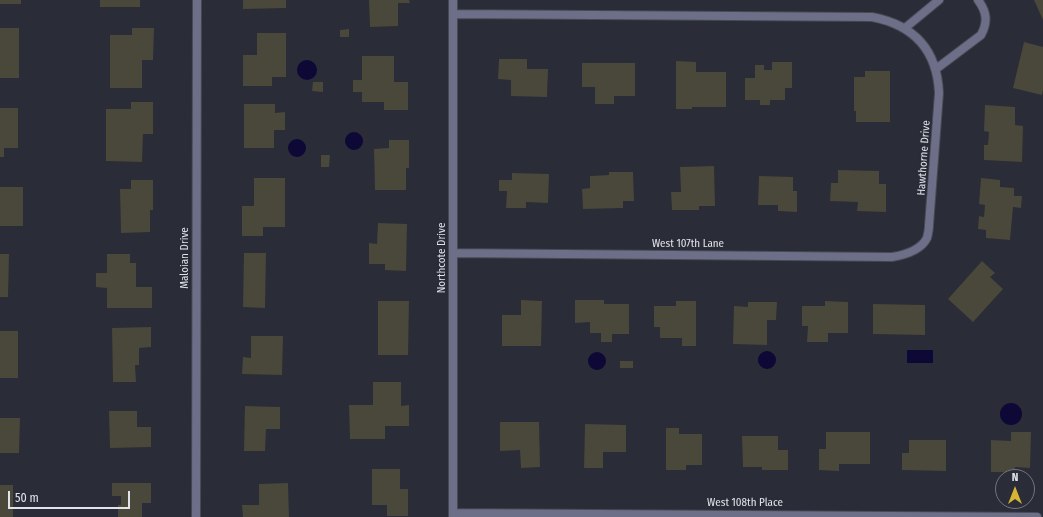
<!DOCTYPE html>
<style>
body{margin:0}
#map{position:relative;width:1043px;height:517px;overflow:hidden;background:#2a2c37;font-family:"Fira Sans Condensed",sans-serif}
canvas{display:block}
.north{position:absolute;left:995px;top:469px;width:40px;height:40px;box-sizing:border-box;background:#2a2c37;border:1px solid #74757f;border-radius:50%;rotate:0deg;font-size:11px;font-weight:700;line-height:16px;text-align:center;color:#e2e3ea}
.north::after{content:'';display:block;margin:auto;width:14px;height:18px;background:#d6b534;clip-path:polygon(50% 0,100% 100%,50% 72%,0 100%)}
.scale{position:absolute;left:8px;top:491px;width:122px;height:18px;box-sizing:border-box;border:2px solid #e2e3ea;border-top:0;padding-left:5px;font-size:12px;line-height:14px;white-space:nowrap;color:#e2e3ea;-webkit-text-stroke:3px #2a2c37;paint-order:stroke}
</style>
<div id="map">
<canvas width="1043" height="517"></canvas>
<div class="north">N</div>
<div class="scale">50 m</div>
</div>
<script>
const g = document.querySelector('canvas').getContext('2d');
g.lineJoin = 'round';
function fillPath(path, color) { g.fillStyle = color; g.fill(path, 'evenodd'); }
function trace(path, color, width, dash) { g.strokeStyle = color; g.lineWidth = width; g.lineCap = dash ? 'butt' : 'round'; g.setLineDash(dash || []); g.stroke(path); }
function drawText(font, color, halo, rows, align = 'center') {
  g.font = font + ' "Fira Sans Condensed",sans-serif'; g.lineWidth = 4; g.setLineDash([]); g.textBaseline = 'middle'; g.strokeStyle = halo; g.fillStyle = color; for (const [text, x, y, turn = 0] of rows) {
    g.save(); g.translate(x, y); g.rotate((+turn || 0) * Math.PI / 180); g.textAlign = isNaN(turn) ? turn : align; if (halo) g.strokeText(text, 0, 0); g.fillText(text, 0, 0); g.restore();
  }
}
const water = new Path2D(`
 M297 70a10 10 0 1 1 20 0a10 10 0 1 1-20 0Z
 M345 141a9 9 0 1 1 18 0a9 9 0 1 1-18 0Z
 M288 148a9 9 0 1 1 18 0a9 9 0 1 1-18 0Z
 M907,350h26v13h-26z
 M758 360a9 9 0 1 1 18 0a9 9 0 1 1-18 0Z
 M588 361a9 9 0 1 1 18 0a9 9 0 1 1-18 0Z
 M1000 414a11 11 0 1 1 22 0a11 11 0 1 1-22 0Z`);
const building = new Path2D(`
 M0,0h21v4h-21z
 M100,0h40v7h-40z
 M243,0h43v8l-43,1z
 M369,0h40l1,3h-12v23l-28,1z
 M1034,0h9v20z
 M0,28h19v50h-19z
 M132,28h22l-1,32h-11v28h-32v-53h22z
 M349,29v8h-9v-7z
 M257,33h29v44h-14v9h-29v-31h14z
 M1024,42l19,5v43l-1,5 -29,-7z
 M362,56h32v26h14v28h-24v-8h-22v-10h-9v-12h9z
 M499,59h28v10h21l-1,28 -36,-1v-16l-13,-1z
 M676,61l20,1v10h30v35h-34v2h-16z
 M772,62h20v26h-7v12h-15v5h-10v-5h-15v-22h10v-13h9v5h8z
 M582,63h53v33h-21v8h-19v-17h-13z
 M865,71h25v51h-34v-11h-2v-34h11z
 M313,82h10v10l-11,-1z
 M131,102h22v32h-10l-1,28 -36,-1v-52h25z
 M244,104h31v9l10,-1v18h-11v18h-30z
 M985,105l30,2v18l8,1 -1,36 -38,-2v-15h4l1,-13 -5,-1z
 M0,108h18v40h-14v9h-4z
 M389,140h20v28h-3v22h-31l-1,-41 15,-1z
 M321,155h9l-1,12h-8z
 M714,166l1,40h-16v4h-27l-1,-18h10l-1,-25z
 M838,170l41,1v13h7v28l-29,-1 1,-9 -28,-1 1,-18h7z
 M609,172h24l1,29h-11v7l-40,1 -1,-20 8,-1v-12l19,-1z
 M512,173l37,1 -1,29 -22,-1v6h-20l1,-17h-8v-11h13z
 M759,176l34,1v14h4v21l-19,-1v-6h-20z
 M254,178h31v49h-22v9h-21v-30h12z
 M981,178l19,2v7l14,1v8h8l-1,12 -8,-1 -3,33 -24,-2v-8l-8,-1 1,-13 5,1 1,-12 -6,-1z
 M131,180h22v30h-3v22l-29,1 -1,-44h11z
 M0,187h23v39h-23z
 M378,223l29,1 -1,47 -21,-1v-6h-16v-21l8,1z
 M244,253h22l-1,55 -22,-1z
 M0,254h9l-1,43h-8z
 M107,254h23v9h6v24h16v21h-45v-20l-11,-1v-14h11z
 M982,261l13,12 -5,4 13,12 -30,33 -25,-23z
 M521,300l21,1 -1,45h-39v-31h19z
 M575,300h29v4h25v30h-17v8h-11v-9h-11v-11l-15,1z
 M378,301h31l-1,54h-30z
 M676,301h20v45h-14v-8h-22v-11h-6v-21h22z
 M825,301l23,1v31h-20v9h-21l1,-16h-6v-20h23z
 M748,302h29l-1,18h-9v25l-34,-1 1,-38 14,1z
 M873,304l52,1v30l-52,-1z
 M151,327v20l-12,1v17h-4l1,17h-23l-1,-54z
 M0,331h18v47h-18z
 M251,336h32l-1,39 -40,-1 1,-17 8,1z
 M620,361h13v7h-13z
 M373,382h28v24l8,-1v21h-24v13h-35l-1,-34h24z
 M245,406l35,1v22h-14l-1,22h-21z
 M109,411h28v16h14v20l-41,1z
 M0,418h20l-1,35h-19z
 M500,422h39l1,45 -19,1 -1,-18 -20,1z
 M585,424l41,1v27h-23v16h-19z
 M666,428h13v6h23v31h-16v5h-20z
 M826,432h44v32h-31v7l-20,-1v-21h7z
 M1011,432h20l-1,36 -15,-1v5h-24v-32l20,1z
 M742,436h36v14h10v20h-26v-3h-19z
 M909,440h37v31l-44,-1v-17h7z
 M372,469h28v20h8v27h-21v-11h-15z
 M112,483h39v20h-9v14h-24v-12h3v-9h-9z
 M288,483l1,34h-46l-1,-12h17v-21z
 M0,485h13v32h-13z`);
const street = new Path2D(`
 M905,28l34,-28
 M936,69l45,-34c7,-13 6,-23 -3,-35
 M453,253l439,4c12,-2 29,-7 35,-19 1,-4 2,-9 2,-13l10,-132c-2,-43 -25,-68 -67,-76l-419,-3
 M453,513l584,4
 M196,517l1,-517
 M453,517v-517`);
const streetNames = [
 ["Hawthorne Drive",924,158,-86],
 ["West 107th Lane",688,244],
 ["Maloian Drive",185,258,-90],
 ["Northcote Drive",442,258,-90],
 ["West 108th Place",745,503]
];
fillPath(water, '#0d0835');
fillPath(building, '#4a473b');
trace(street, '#474954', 10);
trace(street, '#6c6f87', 8);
drawText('11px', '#e2e3ea', '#2a2c37', streetNames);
</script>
